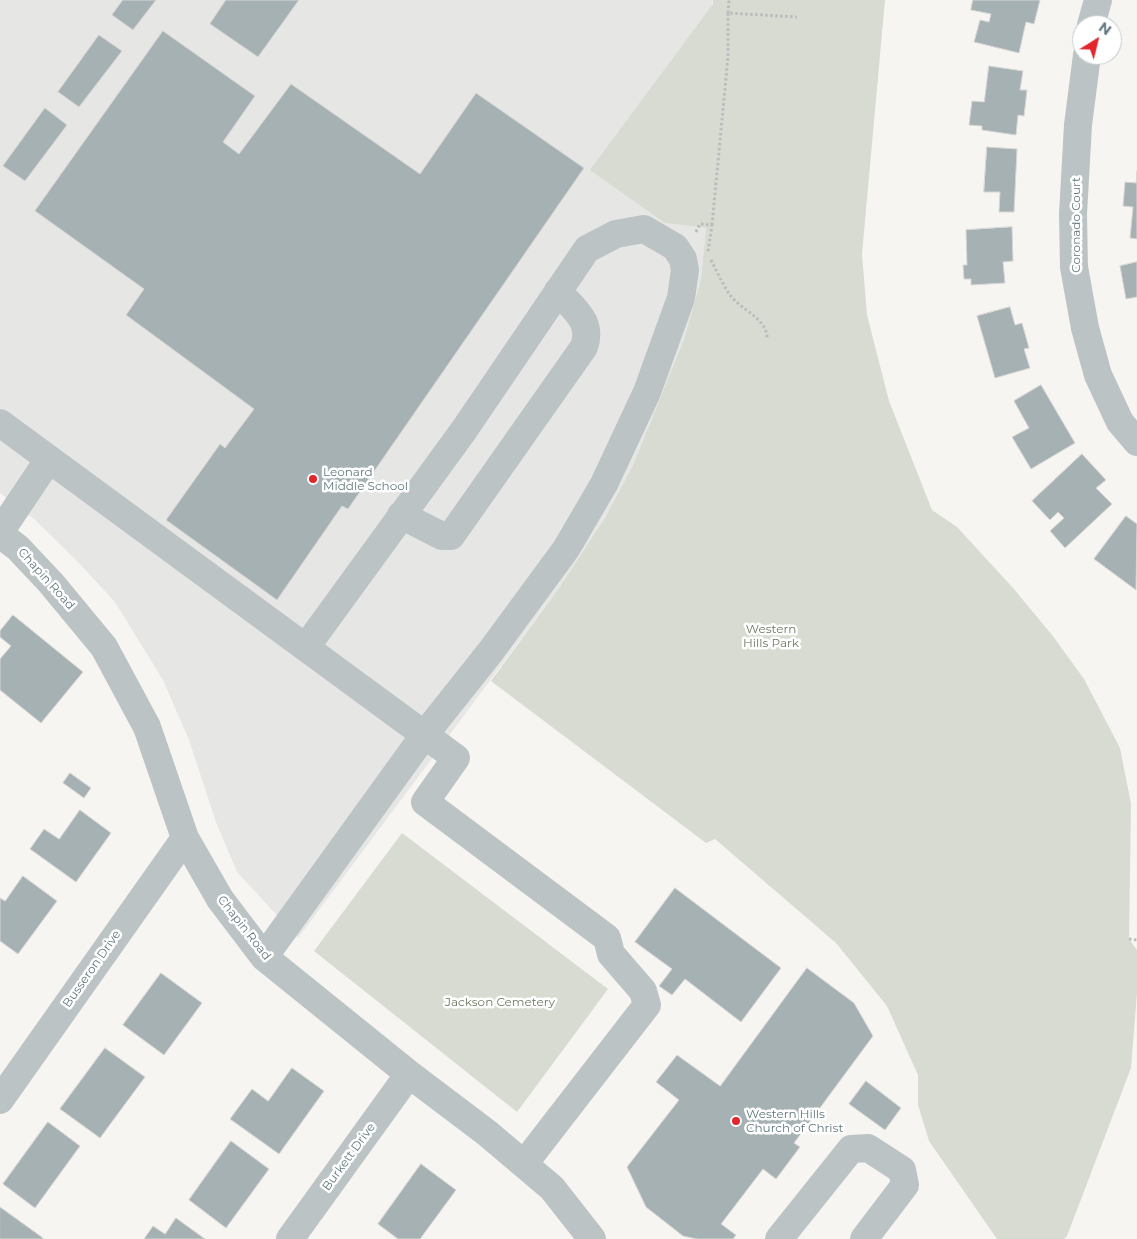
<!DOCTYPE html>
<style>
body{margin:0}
#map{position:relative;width:1137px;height:1239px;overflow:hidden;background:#f6f5f2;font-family:Montserrat,sans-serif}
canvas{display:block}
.north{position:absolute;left:1072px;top:15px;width:50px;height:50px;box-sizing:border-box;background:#fff;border:1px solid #c0c9cb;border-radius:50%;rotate:36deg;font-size:14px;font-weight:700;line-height:20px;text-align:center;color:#61797d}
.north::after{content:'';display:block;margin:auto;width:18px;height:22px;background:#e3252e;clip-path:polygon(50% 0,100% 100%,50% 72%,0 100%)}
</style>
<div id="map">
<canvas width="1137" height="1239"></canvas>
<div class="north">N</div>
</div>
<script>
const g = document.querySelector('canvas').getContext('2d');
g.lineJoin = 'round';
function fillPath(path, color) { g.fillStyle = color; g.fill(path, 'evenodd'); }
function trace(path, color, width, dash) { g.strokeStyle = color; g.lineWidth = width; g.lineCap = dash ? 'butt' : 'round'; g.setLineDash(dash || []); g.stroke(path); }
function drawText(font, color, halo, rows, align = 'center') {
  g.font = font + ' Montserrat,sans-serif'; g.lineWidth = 5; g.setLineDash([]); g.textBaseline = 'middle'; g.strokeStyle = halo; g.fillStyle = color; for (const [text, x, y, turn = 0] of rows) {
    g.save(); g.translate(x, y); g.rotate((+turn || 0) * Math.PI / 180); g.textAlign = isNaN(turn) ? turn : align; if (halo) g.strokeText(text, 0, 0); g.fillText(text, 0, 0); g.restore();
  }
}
const built = new Path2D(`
 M0,0h713l-48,223 41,5 -5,51 -17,60 -51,126 -27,51 -47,72 -261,350 -61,-66 -21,-50 -27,-82 -26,-60 -48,-78 -38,-41 -43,-42 -34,-26z`);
const green = new Path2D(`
 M713,0h172l-23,254 5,61 22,86 43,109 25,17 56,61 39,47 32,44 36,69 11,56 -2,135 8,11v43l-6,75 -64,168 -3,3h-67l-68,-98 -11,-36v-30l-31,-69 -51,-63 -121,-104 -9,4 -215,-162 68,-93 47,-72 27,-51 51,-126 17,-60 5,-51 -41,-5 -75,-53 123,-166z
 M402,833l206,156 -91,123 -203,-161z`);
const building = new Path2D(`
 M123,0h33l-23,30 -21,-15z
 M226,0h73l-41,57 -48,-33z
 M973,0h67l-6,24 -8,-2 -7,31 -45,-11 6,-22 9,2 2,-8 -20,-4z
 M163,31l92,65 -32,46 16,12 52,-70 129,90 56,-81 108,75 -236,341 -6,-3 -65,94 -111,-80 54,-76 5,4 29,-39 -128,-94 18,-26 -109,-78z
 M99,35l23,16 -43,56 -21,-15z
 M989,66l34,5 -3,19h7l-3,26 -6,-1 -2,20 -34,-5v-4l-13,-1 3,-24 12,1z
 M45,108l22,17 -42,56 -22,-15z
 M987,147l30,2 -3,63h-15l1,-20h-16z
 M1137,171v68l-7,-1 3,-31 -10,-1 2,-24 11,1z
 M1012,227l1,34 -10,1 2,21 -34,2v-6h-7l-1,-14h4l-1,-35z
 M1137,262v35l-11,2 -6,-33z
 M1010,307l5,18 7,-2 7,25 -5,1 6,19 -35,10 -18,-62z
 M1041,385l34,58 -44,26 -19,-32 17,-9 -15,-27z
 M1082,454l24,26 -10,8 16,16 -47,44 -15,-17 14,-13 -6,-6 -8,8 -18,-19z
 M1126,516l11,8 -1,66 -42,-31z
 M13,615l70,57 -42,51 -41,-33v-31l11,-13 -11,-9v-6z
 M70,773l21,15 -7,10 -21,-15z
 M80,810l31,23 -35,49 -46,-33 14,-20 15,10z
 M23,876l34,25 -39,53 -18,-13v-43l5,3z
 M675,888l106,80 -40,54 -56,-43 -13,16 -13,-9 13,-17 -37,-27z
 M807,968l47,35 19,33 -79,107 6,4 -24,32 -13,-10 -42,55 15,11 -3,4h-36l-14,-3 -37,-29 -19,-40 52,-67 -23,-18 21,-27 43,31z
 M161,973l41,30 -38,52 -41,-30z
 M105,1048l40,29 -45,61 -40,-29z
 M292,1068l32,23 -45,63 -49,-35 22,-30 16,12z
 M866,1081l35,27 -16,22 -36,-26z
 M48,1122l32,24 -45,62 -32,-24z
 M231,1141l38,28 -43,59 -37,-28z
 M421,1164l35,26 -36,49h-22l-20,-15z
 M0,1207l43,31v1h-43z
 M176,1218l29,21h-61l9,-13 12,8z`);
const path = new Path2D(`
 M728,13l1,-13
 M712,225l16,-168v-44l69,4
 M696,232l4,-8 12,1 -4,27
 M711,260c6,12 12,25 19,35 11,15 38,24 37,44
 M1129,939l8,1`);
const minor = new Path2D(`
 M1091,25l7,-25
 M1087,55l-9,70 -5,89 1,53 11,61 13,47 22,47 17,20
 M0,423l49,36
 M401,515l41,21h9l133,-189c9,-26 -10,-37 -26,-56
 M0,532l49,-73 407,299 -31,44 182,136 4,16 32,37 4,14 -123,159
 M0,534l18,14 33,35 53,64 43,80 38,111 35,61 44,58 145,117 78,59 65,55 40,51
 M264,957l161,-223 66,-83 75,-102 38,-65 43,-92 34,-94 4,-28 -2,-11 -8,-12 -31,-18 -28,5 -29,15 -123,181 -158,217
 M0,1100l185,-262
 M290,1239l119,-165
 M779,1239l72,-90 17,-1 34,22 3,15 -41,54`);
const markers = [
 [313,479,5,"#e3252e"],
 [736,1121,5,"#e3252e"]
];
const streetNames = [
 ["Coronado Court",1076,225,-90],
 ["Chapin Road",46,579,48],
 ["Chapin Road",244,928,52],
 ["Busseron Drive",92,969,-55],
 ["Burkett Drive",349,1157,-54]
];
const poiNames = [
 ["Leonard",323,472],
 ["Middle School",323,486],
 ["Western Hills",746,1114],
 ["Church of Christ",746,1128]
];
const parkNames = [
 ["Western",771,629],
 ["Hills Park",771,643],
 ["Jackson Cemetery",500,1002]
];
fillPath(built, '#e6e6e5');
fillPath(green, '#d7dbd1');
fillPath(building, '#a5b1b3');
trace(building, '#d7d6d5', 1);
trace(path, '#b9bdbe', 3, [2.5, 2.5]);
trace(minor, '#bcc3c5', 28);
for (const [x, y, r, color] of markers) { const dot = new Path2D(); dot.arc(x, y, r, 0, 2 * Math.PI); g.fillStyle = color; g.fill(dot); trace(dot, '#fff', 2); }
drawText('12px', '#61797d', '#fff', streetNames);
drawText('12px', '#61797d', '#fff', poiNames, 'left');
drawText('12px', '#6e7a63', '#fff', parkNames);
</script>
